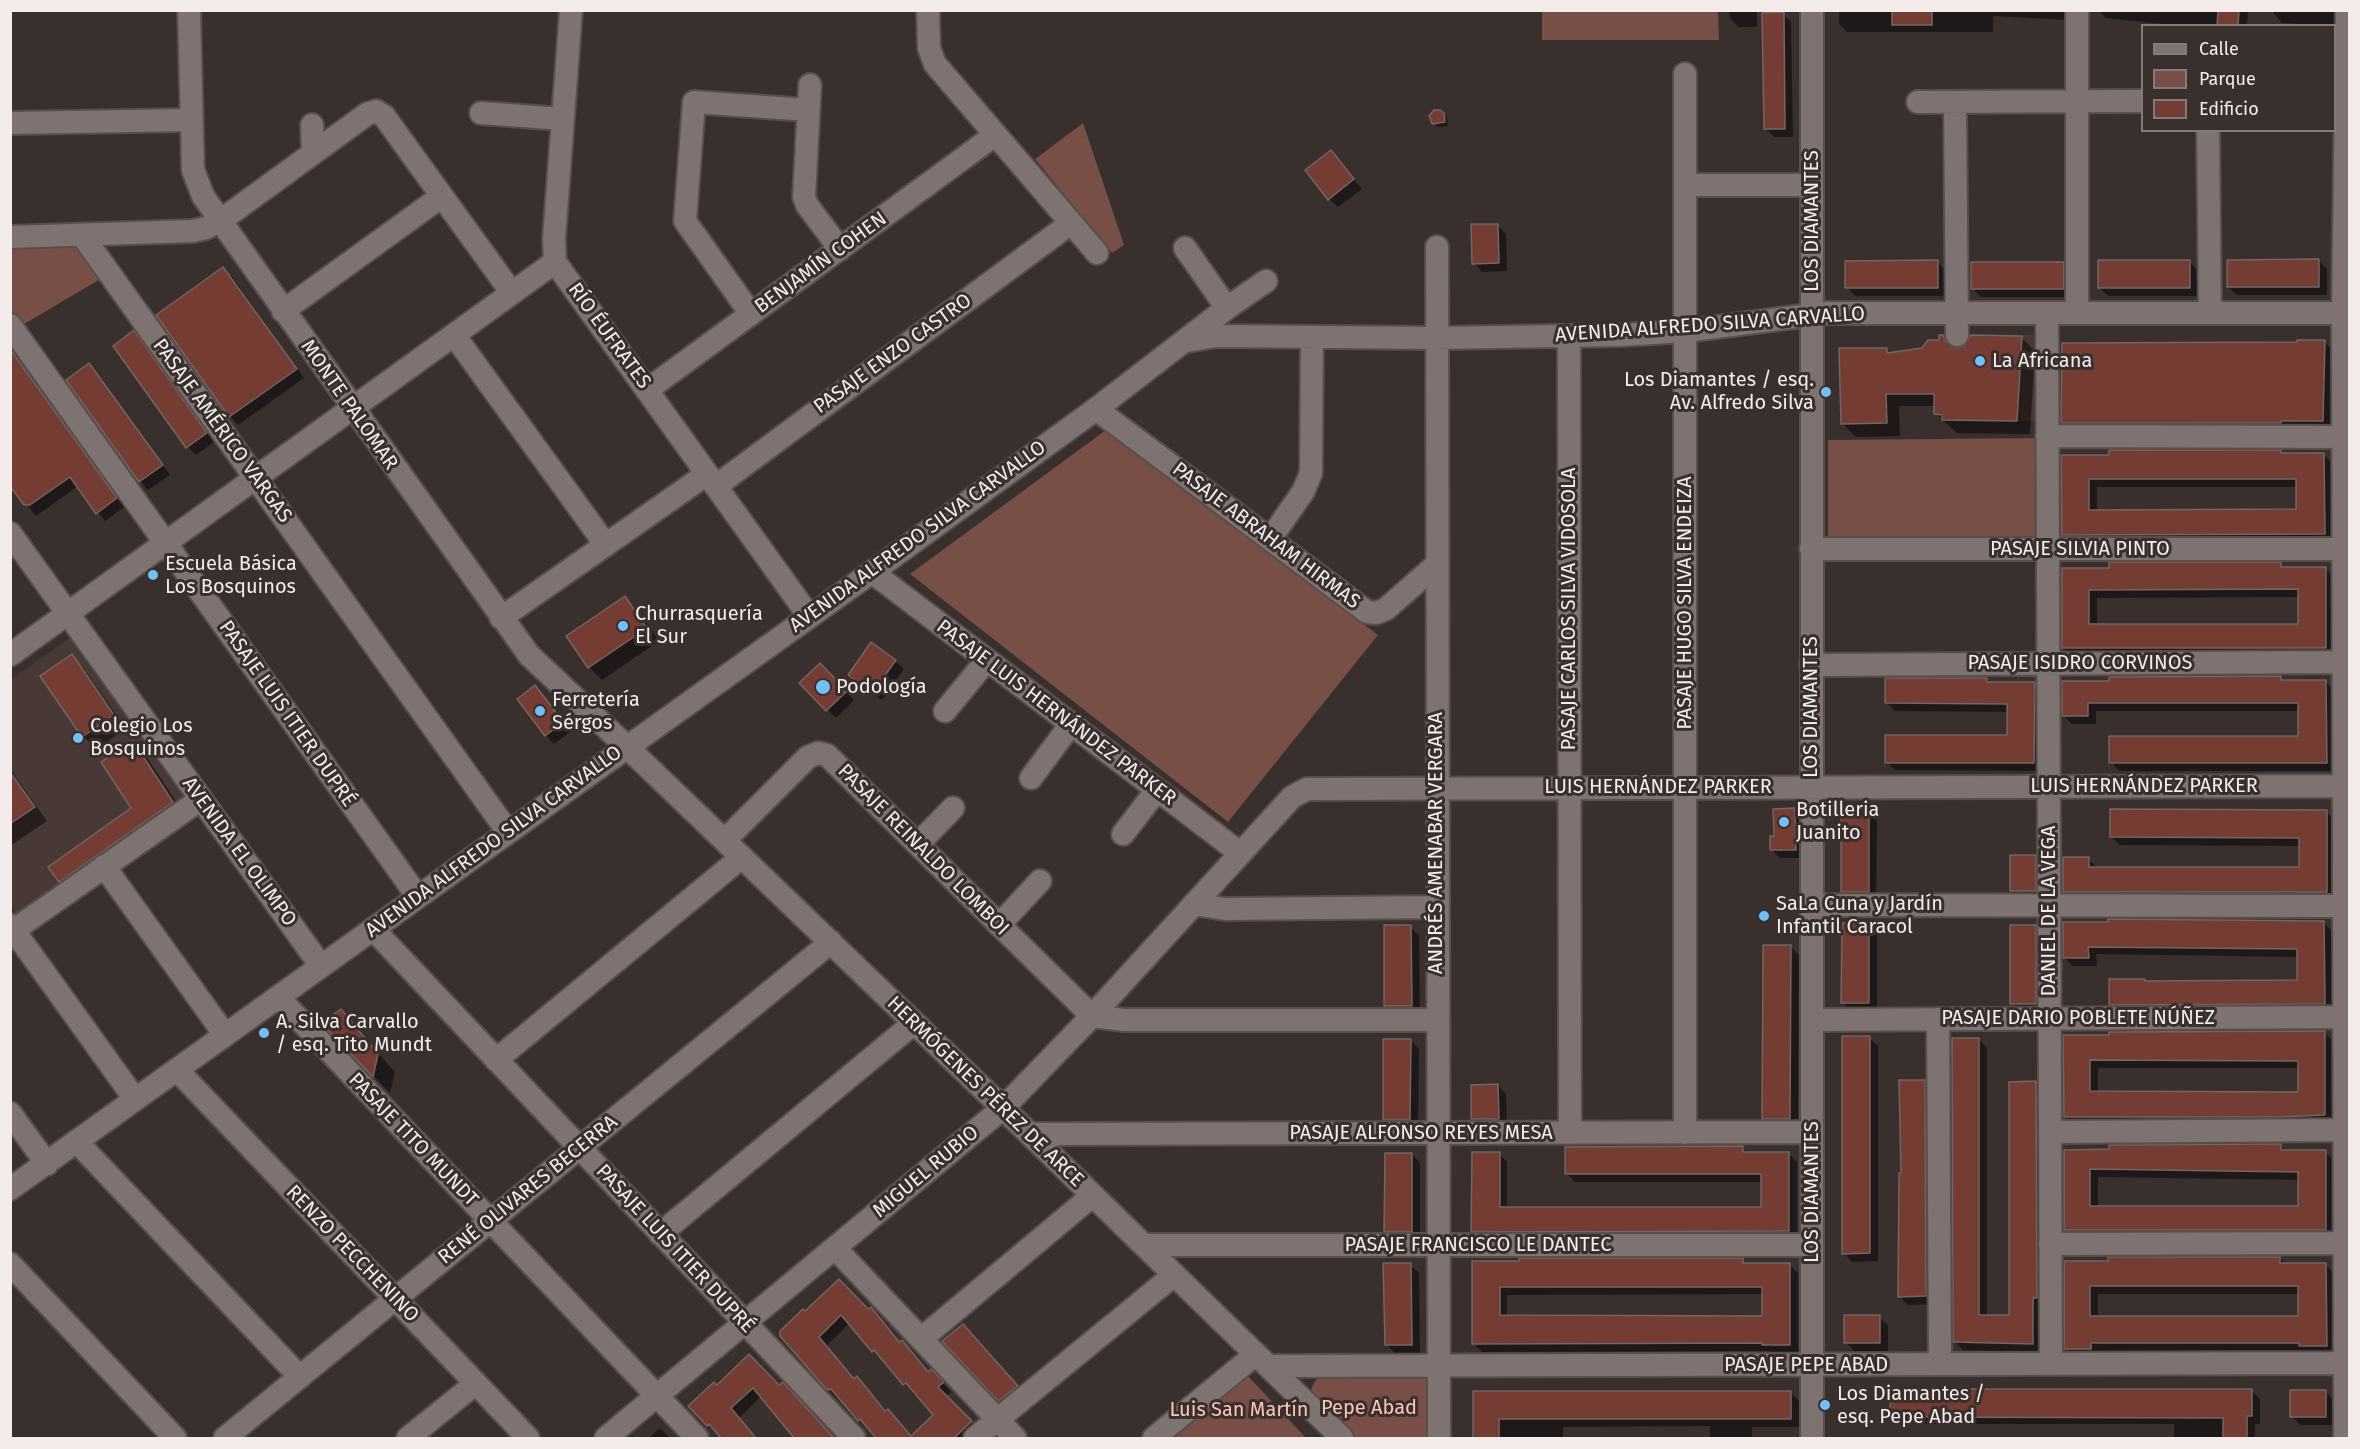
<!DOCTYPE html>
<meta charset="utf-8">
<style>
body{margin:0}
#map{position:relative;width:2360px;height:1449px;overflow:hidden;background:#392f2d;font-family:"Fira Sans",sans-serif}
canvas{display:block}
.frame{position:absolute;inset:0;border:12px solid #f3eceb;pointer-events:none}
.legend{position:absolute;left:2141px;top:24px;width:195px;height:108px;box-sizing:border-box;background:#392f2d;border:2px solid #837b79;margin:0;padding:8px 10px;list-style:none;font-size:18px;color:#f3eceb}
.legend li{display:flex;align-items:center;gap:12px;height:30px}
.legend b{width:30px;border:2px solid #837b79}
</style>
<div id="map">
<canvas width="2360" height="1449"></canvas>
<div class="frame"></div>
<ul class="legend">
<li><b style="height:8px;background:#7f7371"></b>Calle</li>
<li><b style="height:16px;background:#784f47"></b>Parque</li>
<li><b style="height:16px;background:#753c33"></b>Edificio</li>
</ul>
</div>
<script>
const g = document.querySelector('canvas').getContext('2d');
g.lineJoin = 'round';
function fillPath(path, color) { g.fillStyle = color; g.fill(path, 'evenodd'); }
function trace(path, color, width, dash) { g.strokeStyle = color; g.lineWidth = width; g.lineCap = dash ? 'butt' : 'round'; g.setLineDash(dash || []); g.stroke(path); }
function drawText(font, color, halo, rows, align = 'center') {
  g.font = font + ' "Fira Sans",sans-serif'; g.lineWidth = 6; g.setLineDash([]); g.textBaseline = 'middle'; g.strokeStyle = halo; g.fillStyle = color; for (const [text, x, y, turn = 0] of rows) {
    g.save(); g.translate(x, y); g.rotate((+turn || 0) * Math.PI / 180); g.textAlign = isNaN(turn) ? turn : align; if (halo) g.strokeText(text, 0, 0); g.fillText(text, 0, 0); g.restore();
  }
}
const built = new Path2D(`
 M1939,335h95l1,86 -93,-1v-5l-8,-1v-21l5,-10z
 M70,638l118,157 -171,121 -7,-9v-227z`);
const green = new Path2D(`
 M1542,11h176l1,29h-177z
 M1083,123l41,122 -12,8 -77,-94z
 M79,242l23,36 -83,49 -8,-12 -1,-70z
 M1106,430l272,205 -150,187 -318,-248z
 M2042,438v105h-214v-103z
 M1247,1375l59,63h-143z
 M1319,1377l107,1 1,60h-78c-15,-15 -54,-39 -30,-61z`);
const shadow = new Path2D(`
 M1729,10h28v17h-19l-8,-9z
 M1839,10h231l-1,10 -76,-4v16h-146l-8,-8z
 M2098,10h150l-1,16h-65l-76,-8z
 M2274,10h63l-2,17 -1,-1 -52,-3 -8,-9z
 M1783,14l8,8 2,115h-19l-8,-8z
 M1443,114l4,4 1,8 -10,1 -4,-4z
 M1331,152l31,37 -24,18 -9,-8z
 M1497,225l9,9 1,37 -25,1 -8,-9z
 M2319,261l8,8v26h-90l-9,-8z
 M1937,262l9,8v26h-91l-8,-9z
 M2189,262l9,8v26h-90l-9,-9z
 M2063,263l8,9v25h-90l-8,-8z
 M223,269l9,8 72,101 -66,47 -8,-9z
 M133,332l9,9 72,101 -18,13 -8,-8z
 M1943,336l13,14 65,-13 14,14 -5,83 -73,-1 -21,-19v-8h-37l1,30 -44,1 -14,-14 45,-73 4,4 31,-4 19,-9z
 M2324,341l8,9 -1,78 -260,2 -8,-8 235,-78z
 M10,347l114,160 -19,14 -27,-35 -42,30 -26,-32z
 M89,365l8,9 73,101 -22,15 -8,-9 -72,-101z
 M2281,452l2,2h40l9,9 1,79h-261l-9,-8v-77zM2097,487h201v24l-201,1z
 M2280,564l5,4h40l9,9 -1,79h-261l-9,-8v-79zM2299,597l1,28 -203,1v-28z
 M625,598l13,13 21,30 -57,39 -13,-13z
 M71,656l13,13 42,60 -30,20 -13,-13z
 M895,661l9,8 -22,31 -32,-25z
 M820,665l34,35 -18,18 -35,-35z
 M2280,677l4,4h41l8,9 2,81h-216l-8,-9 188,-24v-27h-203v13h-24l-8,-8 -1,-34z
 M1987,679l4,4h43l9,9 -1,79 -147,-1 -8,-8 121,-25v-25l-113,-1 -8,-8z
 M535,687l36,44 -17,13 -8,-9z
 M133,743l13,13 39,59 -112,79 -13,-13 73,-73z
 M10,769l37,52 -37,25z
 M1794,810l9,8 1,40h-24l-8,-8 3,-13z
 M1868,812l9,9 -1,79 -25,-1 -9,-8z
 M2326,812l9,8v80h-262l-9,-9 24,-32 9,8 204,1v-22l-181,-1 -9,-9z
 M2035,857l8,8 1,34h-24l-9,-9z
 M2324,923l8,8 1,81 -214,1 -8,-9 35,-21 152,-2v-24l-202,-3 1,12h-24l-9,-9 45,-33z
 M1869,924l8,9v78h-26l-8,-8z
 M1411,927l8,9 1,78h-26l-8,-8z
 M2035,927l9,9v76h-24l-8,-9z
 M1790,946l9,9 -1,171 -26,1 -8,-9z
 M340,1011l55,61 -5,21 -67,-70z
 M2324,1032l9,9v82l-259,2 -9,-9v-79zM2098,1068h201v25h-201z
 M1869,1038l9,8v215l-26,1 -8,-9z
 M1978,1039l9,9v268h24l25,-233 8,8 -3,261 -78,-2 -8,-8z
 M1410,1040l9,9 -1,78h-25l-8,-8z
 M1924,1081l9,9 1,214 -26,1 -9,-9 3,-122z
 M1498,1086l8,8 1,33h-26l-8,-8z
 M2280,1146l6,6h39l9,8v77l-260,1 -9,-8v-79zM2098,1177l202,3v27h-202z
 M1742,1148l6,5h40l9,9v77h-316l-8,-8 26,-77 8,8v47h256v-27h-188l-8,-8z
 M1412,1154l8,9v76h-26l-8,-8z
 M2280,1258l6,7 39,-1 9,9 1,81h-26l-2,-3h-208v6h-25l-8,-8v-86zM2098,1294h202v23l-202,1z
 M1742,1260l5,5 42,-1 9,9v80h-26l-2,-2 -288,1 -9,-9v-80zM1764,1294v23h-257v-22z
 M1410,1265l9,8 1,80h-25l-9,-9z
 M839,1281l61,63 10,7 19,22 2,-2 20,21 -5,4 33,35 -8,7h-91l-11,-11 -2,1 -8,-8 -19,-23 -2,2 -56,-63zM850,1323l23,28 8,8 2,-1 52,57 -24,23 -46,-51 -10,-7 -29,-34z
 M1879,1317l9,8v26h-34l-8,-9z
 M972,1335l53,60 -17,13 -64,-66z
 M717,1387h62l43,39 11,12h-33l-39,-42 -22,22 17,20h-34l-32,-32z
 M2251,1390l9,9v25h-5v14h-81v-14h-274l-8,-8z
 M2325,1391l9,9v25h-34l-8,-9z
 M1474,1393h317l8,8v26h-47v11h-42v-12l-147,1v11h-89z
 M660,1428l10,10h-21z`);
const building = new Path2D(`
 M1892,10h40v15h-40z
 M2218,10h21l-1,16h-21z
 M1784,12l1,117h-21l-2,-116z
 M1434,110h6l4,3 1,9 -13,2 -3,-8z
 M1331,150l23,29 -26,21 -23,-30z
 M1471,224h27l1,39 -27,1z
 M2319,259v28h-92v-27z
 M1938,260v28h-93v-27z
 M2098,260h92v28h-92z
 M1971,262h93v27h-93z
 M223,267l74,102 -68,48 -73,-102z
 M134,330l73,103 -21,15 -73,-102z
 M1939,335h4l3,7 11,6 7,-2 7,-11 51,1 -5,85 -75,-1v-5l-8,-1v-20h-48l1,29 -46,1 -2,-76h48v5l35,-5 6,-8h11z
 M2297,340h28l-2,81h-42v2h-220l1,-80 235,-1z
 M10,349l107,149 -21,16 -26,-37 -40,28h-6l-14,-19z
 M89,363l74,102 -24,17 -73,-102z
 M2109,450h172v3h43l1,81 -263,1 -1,-80h48zM2089,479h207v30l-207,1z
 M2109,562h172v5h45v81h-264v-80h47zM2298,589v35h-209v-34z
 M625,596l22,32 -59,40 -22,-32z
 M871,642l25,18 -23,32 -25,-17z
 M72,654l42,61 -32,22 -42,-61z
 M820,663l27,28 -21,20 -27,-28z
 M2281,676v4h45l1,83h-218v-27h189v-33h-210v13h-26v-35h47v-4z
 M1885,678h102v4h48l-1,81h-149v-28h122v-31l-122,-1z
 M535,685l28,37 -18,14 -28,-37z
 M133,741l40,61 -114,80 -11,-15 83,-59 -30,-46z
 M10,772l25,35 -25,17z
 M1795,808l1,42h-26v-14h4l-1,-27z
 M2110,809l217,1v82h-264v-35h26v10h210v-29l-189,-1z
 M1841,811h28v81h-28z
 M2010,855h26v36h-26z
 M2108,919l216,2 1,83 -216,1v-26h36v2l152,-1v-31l-209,-2 1,11h-26v-36h45z
 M1842,923h27v80h-28z
 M1384,925h27l1,81h-28z
 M2010,925h26v79h-26z
 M1763,945h28l-1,174h-28z
 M341,1009l37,45 -5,23 -52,-54z
 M2325,1031v84l-46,2h-215l-1,-82h46v-3zM2090,1060l208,1v31l-208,-1z
 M1842,1036h28v217l-28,1z
 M1952,1038h27v277h30v-233l27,-1 1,217h-4v46l-80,-2z
 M1383,1039h28l-1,81h-27z
 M1899,1080h26l1,216 -28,1 1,-124h2z
 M1498,1084l1,35h-28v-34z
 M2279,1144h2v6h45v80h-262v-80l45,-1v-4zM2090,1169l208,3v34h-208z
 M1743,1146v6h46v79l-318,1 1,-80h28v55h261v-33h-196v-27z
 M1385,1153h27v79h-28z
 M2108,1257h172v6h46l1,83h-28v-3h-208v6h-27v-88h44zM2090,1286h208v30h-208z
 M1519,1258h224v5h47v82h-28v-2l-290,1v-83h47zM1500,1287h262v29l-262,-1z
 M1383,1263h28l1,82h-27z
 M839,1279l29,30 3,-2 28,35 3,-2 26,32 3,-3 13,13 -6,5 34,34 -18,17h-78l-16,-19 -2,2 -27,-32 -4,1 -47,-54v-5l23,-22 2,2zM841,1315l31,37 2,-2 29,35 3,-2 27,32 -22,21 -23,-27 -3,2 -28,-35 -3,3 -35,-42z
 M1844,1315h36v28h-36z
 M963,1324l55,62 -20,15 -56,-60z
 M749,1354l30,31 4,-3 51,56h-40l-41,-50 -22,20 25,30h-35l-12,-14 -2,2 -19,-20 26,-24 3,3z
 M1890,1389h362v27h-5v22h-24v-20l-333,-1z
 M2290,1390h36v27h-36z
 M1473,1391h318v28h-292v19h-26z`);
const minor = new Path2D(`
 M189,10l4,160 10,26 326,459 98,92 376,361 339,330
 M571,10l-17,229 1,23 254,354
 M928,10l1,38 6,16 162,189
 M1812,10v1428
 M2077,10v303
 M1685,74v1059
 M810,85l-6,112 3,8 33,44
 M1918,102l224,-1
 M1955,102l2,233
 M481,113l82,6
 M10,123l181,-3
 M312,125l1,28
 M2208,130l2,183
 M1685,185h127
 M82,235l426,597
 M10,237l183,-6 13,-3 14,-7 147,-107 9,-3 8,5 128,177
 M1437,247l2,1191
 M1185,248l42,60
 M283,311l159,-115
 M2047,313l4,1051
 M751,314l-66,-93 9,-119 114,8
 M10,325l408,572
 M454,335l152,210
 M1569,336l1,797
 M1187,341l29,-5 220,2 186,-3 63,-4 141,-18h524
 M647,390l348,-255
 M1096,409l271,203 9,1 10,-4 50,-44
 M2047,436l303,1
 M716,486l355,-263
 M10,533l311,433
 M1270,539l33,-47 8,-19 1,-136
 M1811,549h539
 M872,572l368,281
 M501,618l206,-144
 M10,655l545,-393
 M1811,665l539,-3
 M945,711l42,-51
 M1031,778l40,-54
 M1123,834l34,-44
 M725,840l83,-83 10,-4 9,2 265,261 32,4h313
 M918,844l35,-36
 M104,866l121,169
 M1194,904l31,5 211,-2
 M1811,905l533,1
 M10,925l125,174
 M999,925l41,-44
 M373,929l481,509
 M14,930l187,-131
 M278,997l419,441
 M1938,1019l2,345
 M1812,1020l532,-3
 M496,1060l246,-203
 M177,1070l351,368
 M10,1113l37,51
 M2050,1132l295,-2
 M1030,1134l782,-2
 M77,1142l223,235
 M10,1189l862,-617 224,-163 131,-101 39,-27
 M660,1234l254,-211
 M2050,1244l295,-1
 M1144,1245h668
 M835,1248l180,190
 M10,1264l165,174
 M921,1339l171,-143
 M1268,1366l1077,-3 5,-2
 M225,1438l606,-496
 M408,1438l67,-54
 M606,1438l397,-330 89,-92 200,-219 15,-8 1043,-3
 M975,1438l199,-163
 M1154,1438l102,-84
 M2345,1438l-2,-1125 4,-303`);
const markers = [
 [1980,361,6,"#74c0f6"],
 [1826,392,6,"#74c0f6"],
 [153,575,6,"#74c0f6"],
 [623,626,6,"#74c0f6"],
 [823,687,8,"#74c0f6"],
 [540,711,6,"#74c0f6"],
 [78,738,6,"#74c0f6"],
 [1784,822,6,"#74c0f6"],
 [1764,916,6,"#74c0f6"],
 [264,1033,6,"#74c0f6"],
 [1825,1405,6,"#74c0f6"]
];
const streetNames = [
 ["LOS DIAMANTES",1812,221,-90],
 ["BENJAMÍN COHEN",821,263,-36],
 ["AVENIDA ALFREDO SILVA CARVALLO",1710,325,-4],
 ["RÍO ÉUFRATES",609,336,54],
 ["PASAJE ENZO CASTRO",893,354,-36],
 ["MONTE PALOMAR",349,405,55],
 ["PASAJE AMÉRICO VARGAS",222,431,54],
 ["PASAJE ABRAHAM HIRMAS",1266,536,37],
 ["AVENIDA ALFREDO SILVA CARVALLO",918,537,-36],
 ["PASAJE SILVIA PINTO",2080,549],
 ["PASAJE HUGO SILVA ENDEIZA",1685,603,-90],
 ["PASAJE CARLOS SILVA VIDOSOLA",1569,609,-90],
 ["PASAJE ISIDRO CORVINOS",2080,663],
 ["LOS DIAMANTES",1811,707,-90],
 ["PASAJE LUIS HERNÁNDEZ PARKER",1056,713,37],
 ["PASAJE LUIS ITIER DUPRÉ",287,714,55],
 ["LUIS HERNÁNDEZ PARKER",2144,786],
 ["LUIS HERNÁNDEZ PARKER",1658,787],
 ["AVENIDA ALFREDO SILVA CARVALLO",494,842,-36],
 ["ANDRÉS AMENABAR VERGARA",1436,843,-90],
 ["PASAJE REINALDO LOMBOI",923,850,45],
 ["AVENIDA EL OLIMPO",239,852,54],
 ["DANIEL DE LA VEGA",2049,911,-90],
 ["PASAJE DARIO POBLETE NÚÑEZ",2078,1018],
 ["HERMÓGENES PÉREZ DE ARCE",985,1092,44],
 ["PASAJE ALFONSO REYES MESA",1421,1133],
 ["PASAJE TITO MUNDT",413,1140,46],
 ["MIGUEL RUBIO",926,1172,-40],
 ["RENÉ OLIVARES BECERRA",528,1190,-39],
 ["LOS DIAMANTES",1812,1192,-90],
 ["PASAJE FRANCISCO LE DANTEC",1478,1245],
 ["PASAJE LUIS ITIER DUPRÉ",675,1249,47],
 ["RENZO PECCHENINO",352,1254,46],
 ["PASAJE PEPE ABAD",1806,1365]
];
const poiNames = [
 ["La Africana",1992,361],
 ["Los Diamantes / esq.",1814,380,"right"],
 ["Av. Alfredo Silva",1814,403,"right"],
 ["Escuela Básica",165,564],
 ["Los Bosquinos",165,587],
 ["Churrasquería",635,614],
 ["El Sur",635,637],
 ["Podología",836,687],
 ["Ferretería",552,700],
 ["Sérgos",552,723],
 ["Colegio Los",90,726],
 ["Bosquinos",90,749],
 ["Botilleria",1796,810],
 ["Juanito",1796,833],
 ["SaLa Cuna y Jardín",1776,904],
 ["Infantil Caracol",1776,927],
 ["A. Silva Carvallo",276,1022],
 ["/ esq. Tito Mundt",276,1045],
 ["Los Diamantes /",1837,1394],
 ["esq. Pepe Abad",1837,1417]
];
const parkNames = [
 ["Pepe Abad",1369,1408],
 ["Luis San Martín",1239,1410]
];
fillPath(built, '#493936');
fillPath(green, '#784f47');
fillPath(shadow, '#0007');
fillPath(building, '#753c33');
trace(building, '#726664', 1.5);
trace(minor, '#574e4d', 26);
trace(minor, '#7f7371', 22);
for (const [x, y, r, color] of markers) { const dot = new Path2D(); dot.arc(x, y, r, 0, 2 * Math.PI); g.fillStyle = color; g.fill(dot); trace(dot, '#392f2d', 2); }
drawText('20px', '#f3eceb', '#392f2d', streetNames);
drawText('20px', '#f3eceb', '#392f2d', poiNames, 'left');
drawText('20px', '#fec5ba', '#392f2d', parkNames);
</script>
